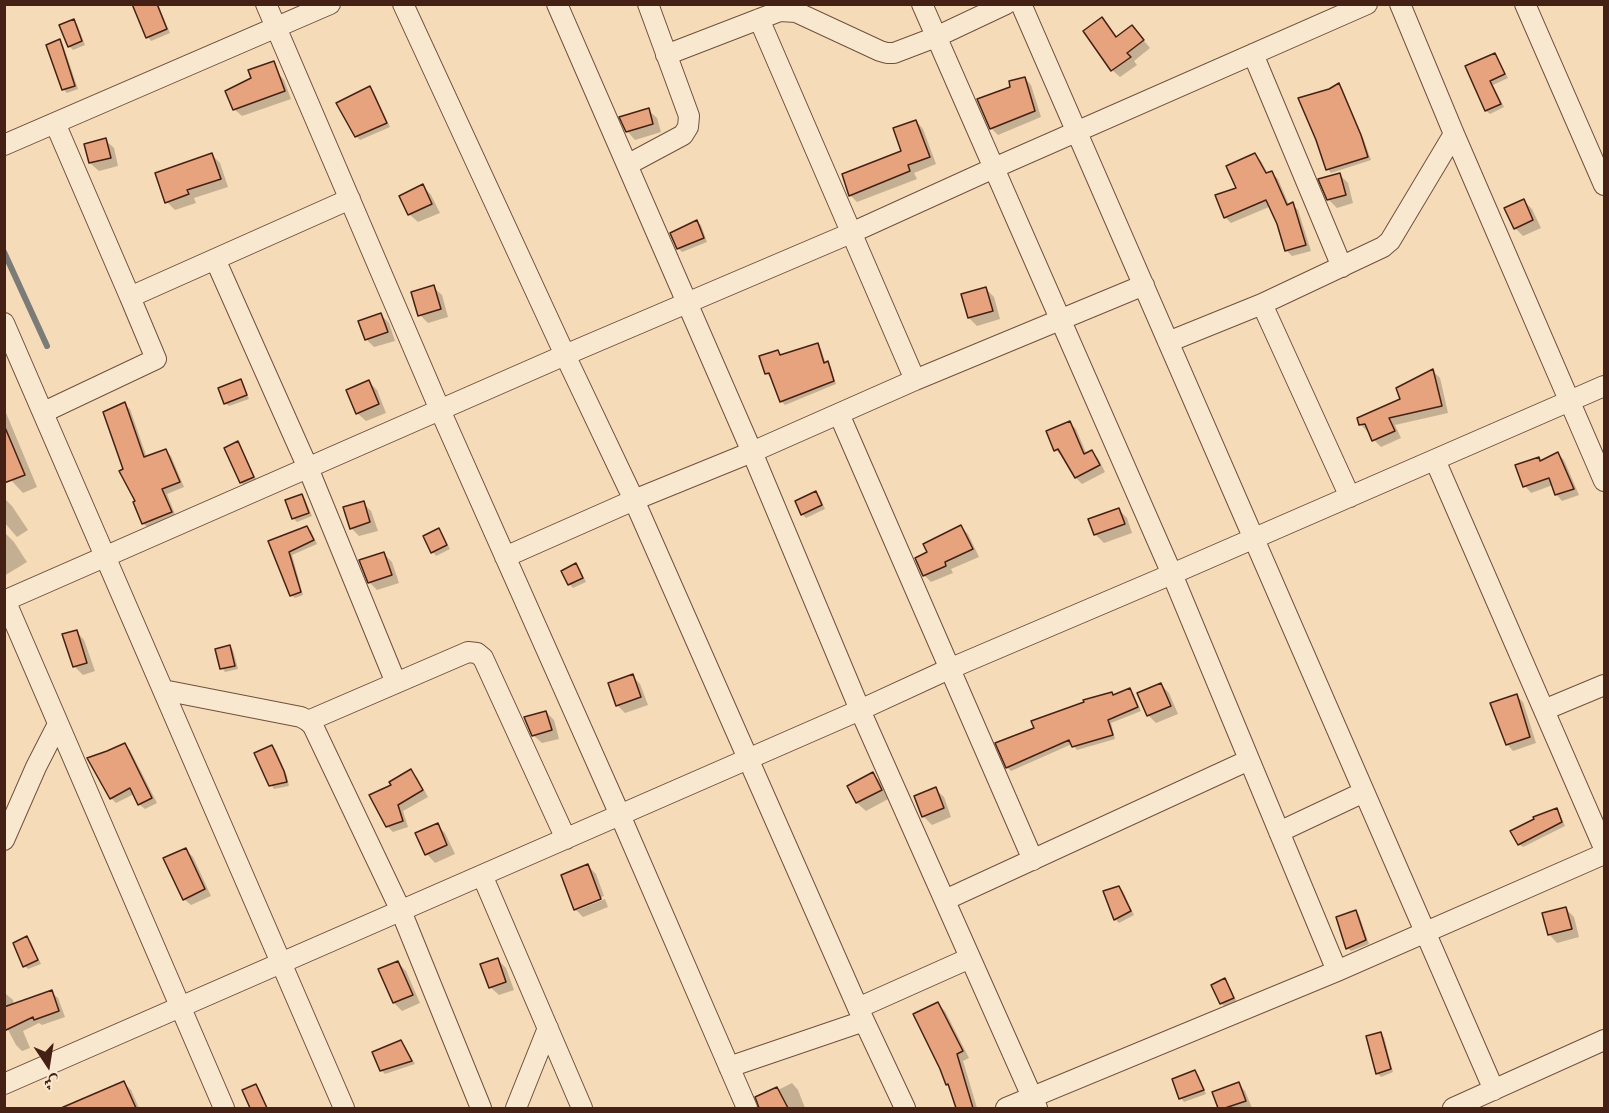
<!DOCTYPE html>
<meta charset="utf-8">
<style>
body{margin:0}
#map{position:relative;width:1609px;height:1113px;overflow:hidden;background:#f5dbb7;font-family:"EB Garamond",Amiri,serif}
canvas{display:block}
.frame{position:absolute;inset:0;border:6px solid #452115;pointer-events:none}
.north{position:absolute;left:18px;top:1035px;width:60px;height:60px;-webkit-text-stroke:4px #f8e8d0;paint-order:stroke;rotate:168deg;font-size:16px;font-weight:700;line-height:24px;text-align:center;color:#452115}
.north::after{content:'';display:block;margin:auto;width:21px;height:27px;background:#452115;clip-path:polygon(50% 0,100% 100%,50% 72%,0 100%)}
</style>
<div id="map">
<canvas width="1609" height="1113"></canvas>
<div class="frame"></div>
<div class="north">ش</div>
</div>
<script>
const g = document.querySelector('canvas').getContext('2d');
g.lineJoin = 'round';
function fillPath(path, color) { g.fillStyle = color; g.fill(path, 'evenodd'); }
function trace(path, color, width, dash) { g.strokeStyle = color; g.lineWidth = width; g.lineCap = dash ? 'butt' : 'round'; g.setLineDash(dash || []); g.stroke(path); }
const shadow = new Path2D(`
 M140,4h18l12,29 -19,8 -3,-4z
 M1102,19l16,19 21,-3 11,13 -16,13 3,4 -17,12 -8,-7 -27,-39z
 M73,21l4,3 8,21 -12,5 -4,-4z
 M59,41l4,4 15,44 -11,4 -4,-4z
 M1495,55l3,4 10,19 -15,7 11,22 -14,7 -4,-3 -19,-44z
 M277,72l7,8 7,19 -49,17 -8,-7z
 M1025,78l6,7 10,32 -43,18 -7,-7z
 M1339,85l3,3 22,52 7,20 -40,13 -3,-4 2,-79z
 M370,88l4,4 16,35 -30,13 -4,-4z
 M648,110l9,8 4,14 -26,8 -8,-9z
 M916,121l7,8 13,35 -22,9 3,6 -60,23 -7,-7 53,-43z
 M105,140l9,8 4,18 -19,5 -9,-8 -4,-18z
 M212,155l8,8 8,24 -34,11 2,5 -21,7 -8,-8z
 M1255,155l6,6 7,13 4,-1 6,6 11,26 3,-1 6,6 13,41 -19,5 -6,-6 -7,-27 -10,-16 -38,16 -6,-6 13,-29z
 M1339,174l9,9 5,20 -16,5 -9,-9z
 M423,186l8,9 9,18 -22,9 -9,-8z
 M1524,201l8,8 9,19 -18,8 -8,-8z
 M697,222l4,3 6,17 -25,10 -4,-4z
 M433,287l9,8 6,22 -20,6 -8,-8z
 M986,289l8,8 6,22 -23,7 -8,-8z
 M381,315l8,8 6,18 -21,6 -8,-8z
 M818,345l3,4 5,15 2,-1 3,4 5,17 -51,21 -4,-4 -9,-25 -2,1 -4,-4 11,-22 4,4z
 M1433,371l7,7 8,35 -53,12 6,13 -20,9 -7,-7 -4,-9 -2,1 -8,-8 42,-25 -5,-12z
 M241,381l3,4 5,14 -20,7 -4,-3z
 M369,382l8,8 9,23 -20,8 -9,-8z
 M124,404l6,5 17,49 19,-7 5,5 13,31 -17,7 9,23 -27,12 -6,-6 -19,-54z
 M4,408l33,79 -14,6 -12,-13 -7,-15z
 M1070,423l6,6 11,26 5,-3 6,6 7,14 -23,12 -6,-6 -13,-23 -1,1 -6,-6z
 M238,443l3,4 16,34 -13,5 -3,-4z
 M1558,454l6,6 15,35 -17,6 -6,-7 -3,-9 -22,8 -6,-7 13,-28 4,4z
 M816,493l4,4 5,12 -19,9 -4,-4z
 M302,496l3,3 7,17 -15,6 -4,-4z
 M4,498l8,8 16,24 -11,7 -13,-15z
 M363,503l8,8 7,20 -19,5 -8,-8z
 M1119,510l8,8 5,15 -28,10 -9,-9z
 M307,527l4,4 6,13 -25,11 11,40 -8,3 -4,-3 -21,-53z
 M961,527l7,7 11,23 -28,12 2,4 -22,9 -7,-7 5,-22z
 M438,530l4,3 8,16 -14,7 -3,-4z
 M4,534h2l8,8 13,20 -23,14z
 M383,553l9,9 7,21 -22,7 -8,-8z
 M576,565l4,4 6,13 -13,6 -4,-4z
 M76,631l8,9 11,31 -12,4 -9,-9z
 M230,646l3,4 5,19 -13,3 -3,-4z
 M632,676l8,8 8,21 -23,8 -8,-8z
 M1161,685l8,8 9,21 -22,9 -8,-8z
 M1129,690l4,3 8,18 -30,12 4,16 -38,11 -5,-6 -61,27 -4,-4 107,-71z
 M1516,695l7,7 13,41 -23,8 -6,-7z
 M546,712l8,8 5,19 -17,4 -9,-8z
 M125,745l5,5 27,53 -12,6 -6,-5 -5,-10 -18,9 -5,-5z
 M272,746l4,4 11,26 2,10 -15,3 -3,-4z
 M411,771l6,6 11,20 -25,14 5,16 -15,5 -6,-6 6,-41z
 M873,774l8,8 9,16 -24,13 -9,-8 -8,-16z
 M935,789l9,8 7,20 -19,8 -9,-9z
 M1556,810l4,4 5,12 -42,21 -4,-3z
 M437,825l8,8 10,21 -20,9 -8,-9 -10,-20z
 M186,850l7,7 18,39 -20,9 -7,-6z
 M588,866l8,8 8,22 -27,11v3l28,-11 3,8 -25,10 -8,-8z
 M1119,887l4,4 11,24 -15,8 -4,-4 -10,-27z
 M1566,909l8,8 5,20 -22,6 -8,-9z
 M1356,912l3,3 10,29 -18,7 -3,-3z
 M27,938l4,4 10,22 -13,5 -3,-3z
 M498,960l8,8 8,22 -15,5 -9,-8z
 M398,963l8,8 14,32 -18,8 -8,-8z
 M1225,980l3,4 9,18 -12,5 -4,-4z
 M51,992l7,6 7,19 -23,8 -3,-2 -16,8 7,17 -8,3 -6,-6 -12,-23v-27l2,-1 7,6 1,5z
 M938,1004l7,7 24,47 -6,3 14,47h-20l-7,-21 -3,-3z
 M1380,1034l4,3 9,35 -12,5 -4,-4z
 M401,1042l4,4 10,18 -30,10 -4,-4z
 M1195,1072l4,4 7,18 -22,8 -3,-4z
 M124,1083l7,7 8,18h-35l-6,-14z
 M792,1083l6,7 7,18h-44l-4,-11 21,-7z
 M1239,1084l6,7 7,17h-33l-5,-15z
 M255,1085l4,4 8,17 -4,2h-11l-8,-18z`);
const stream = new Path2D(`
 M4,252l43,94`);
const building = new Path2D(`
 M132,4h25l10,25 -21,9z
 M1102,17l14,20 16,-12 12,15 -17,13 4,4 -20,14 -28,-40z
 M74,19l8,22 -14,6 -9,-22z
 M60,39l15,47 -13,4 -16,-45z
 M1495,53l10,21 -15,7 11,23 -16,7 -20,-45z
 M274,61l11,30 -52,19 -8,-19 26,-13 -3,-8z
 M1025,77l10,34 -45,18 -13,-30 33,-12 -1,-6z
 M1339,83l22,52 7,22 -42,13 -10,-30 -18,-42 31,-9z
 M370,86l17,37 -32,14 -19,-34z
 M649,108l4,16 -27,8 -7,-15z
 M916,120l14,37 -22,8 2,6 -61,25 -7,-22 59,-23 -8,-23z
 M106,138l5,20 -22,5 -5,-19z
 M212,153l9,26 -34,11 2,4 -24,9 -10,-30z
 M1255,153l11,20 6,-2 15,34 6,-3 13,43 -21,6 -8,-27 -11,-24 -42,18 -9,-23 21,-7 -10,-22z
 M1340,173l6,22 -19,5 -9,-21z
 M423,184l9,20 -24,11 -9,-19z
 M1524,199l9,21 -19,9 -10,-21z
 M697,220l7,18 -27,11 -7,-16z
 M434,285l7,24 -23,7 -7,-24z
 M986,287l7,24 -25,7 -7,-24z
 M381,313l7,19 -23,8 -7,-19z
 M818,343l6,20 4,-2 6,20 -54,21 -11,-29 -4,1 -6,-18 19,-6 2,5z
 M1433,369l9,37 -53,12 6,13 -23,10 -7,-17 -6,1 -2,-7 43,-19 -4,-11z
 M241,379l6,16 -23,9 -6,-16z
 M369,380l10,24 -23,10 -10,-24z
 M125,402l19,55 22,-8 14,33 -18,7 10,23 -30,12 -9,-22 2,-1 -16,-30 4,-2 -20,-57z
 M1070,421l14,33 8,-4 8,15 -25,13 -17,-29 -4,2 -8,-20z
 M4,425l21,50 -21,8z
 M238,441l16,36 -14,6 -16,-35z
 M1558,452l16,37 -19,6 -6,-17 -26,9 -8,-22 24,-8 1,4z
 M816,491l6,14 -21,10 -6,-14z
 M302,494l7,19 -17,6 -7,-19z
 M364,501l6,21 -20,7 -7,-22z
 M1119,508l6,16 -31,11 -6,-16z
 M961,525l12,24 -28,13 1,4 -23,10 -8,-18 12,-6 -4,-8z
 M307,526l7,14 -25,12 12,40 -11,4 -22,-55z
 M439,528l8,17 -16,8 -8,-17z
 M384,552l8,23 -24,8 -9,-23z
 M576,563l7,15 -15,7 -7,-14z
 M77,630l10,33 -14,4 -11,-33z
 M230,645l5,21 -15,3 -5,-20z
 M633,674l8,23 -25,9 -8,-23z
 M1161,683l10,23 -24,10 -10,-23z
 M1130,688l8,19 -30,13 5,15 -41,12 -3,-7 -63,28 -11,-25 39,-15 -3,-7 53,-19 -1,-2 29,-8 1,3z
 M1517,694l13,43 -24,8 -16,-42z
 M546,711l6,19 -20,6 -8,-19z
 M125,743l27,55 -14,7 -8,-17 -20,11 -23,-41 20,-7z
 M272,745l12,26 3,11 -18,4 -15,-33z
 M411,769l12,21 -25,15 5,16 -17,6 -17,-32 22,-10 -2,-3z
 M873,772l9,18 -26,13 -9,-17z
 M936,787l8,21 -22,9 -8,-21z
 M1557,808l5,14 -44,23 -8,-14 24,-12 -1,-2z
 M438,823l9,22 -22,10 -10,-22z
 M186,848l19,41 -22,11 -20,-42z
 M588,864l13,35 -27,11 -13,-35z
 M1119,886l12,25 -17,9 -11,-29z
 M1566,907l6,22 -24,6 -6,-22z
 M1356,910l10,30 -20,9 -10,-32z
 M27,936l11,24 -15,7 -10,-24z
 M498,958l8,24 -17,6 -9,-24z
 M398,961l15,34 -20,8 -15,-34z
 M1225,978l9,20 -14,6 -9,-19z
 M52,990l7,21 -25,9 -1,-3 -29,14v-24z
 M938,1002l25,49 -6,3 16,54h-17l-8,-24 -2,1 -6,-16 -27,-55z
 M1381,1032l10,37 -15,5 -10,-38z
 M401,1040l11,21 -32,10 -8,-19z
 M1195,1070l9,20 -25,9 -7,-20z
 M124,1081l12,27h-75z
 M1239,1082l7,19 -21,7h-7l-6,-16z
 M256,1084l11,24h-17l-8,-18z
 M777,1087l11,21h-29l-4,-11z`);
const minor = new Path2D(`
 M266,4l174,406 180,405 127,293
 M403,4l162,351 69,145 224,508 47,100
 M557,4l195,448 108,258 177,398
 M922,4l250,570 165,397
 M1021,4l473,1086
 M1400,4l54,130 150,347
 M1525,4l79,181
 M759,19l156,361
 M1253,54l89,213
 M666,55l114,-44 16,1 84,39 7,2h7l42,-16 70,-33
 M55,123l75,174
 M4,145l326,-141
 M627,165l56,-30 5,-8 1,-11 -41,-112
 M215,259l93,209 88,215
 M1262,304l88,193
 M4,323l340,785
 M1168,342l94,-38 121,-57 7,-6 64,-107
 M44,412l112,-53 -26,-62 220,-98
 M839,414l194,446
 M1435,460l169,388
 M505,557l129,-57 118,-48 163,-72 229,-95
 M5,600l219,508
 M4,601l561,-246 286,-122 143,-65 373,-164
 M163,690l138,27 7,4 5,5 88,185 80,197
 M1544,710l60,-25
 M308,721l160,-69 9,1 6,5 83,181
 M1279,832l85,-40
 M4,840l32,-73 22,-43
 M482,875l100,233
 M945,900l304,-140
 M858,1008l112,-50
 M729,1067l135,-46
 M4,1084l856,-374 89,-41 223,-95 432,-188
 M516,1108l32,-80
 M1006,1108l331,-137 267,-117
 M1453,1108l151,-68`);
fillPath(shadow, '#0003');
trace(stream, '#7b7c77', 6);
fillPath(building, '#e7a37d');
trace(building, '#452115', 1.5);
trace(minor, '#71503e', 22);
trace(minor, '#f8e8d0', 20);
</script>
